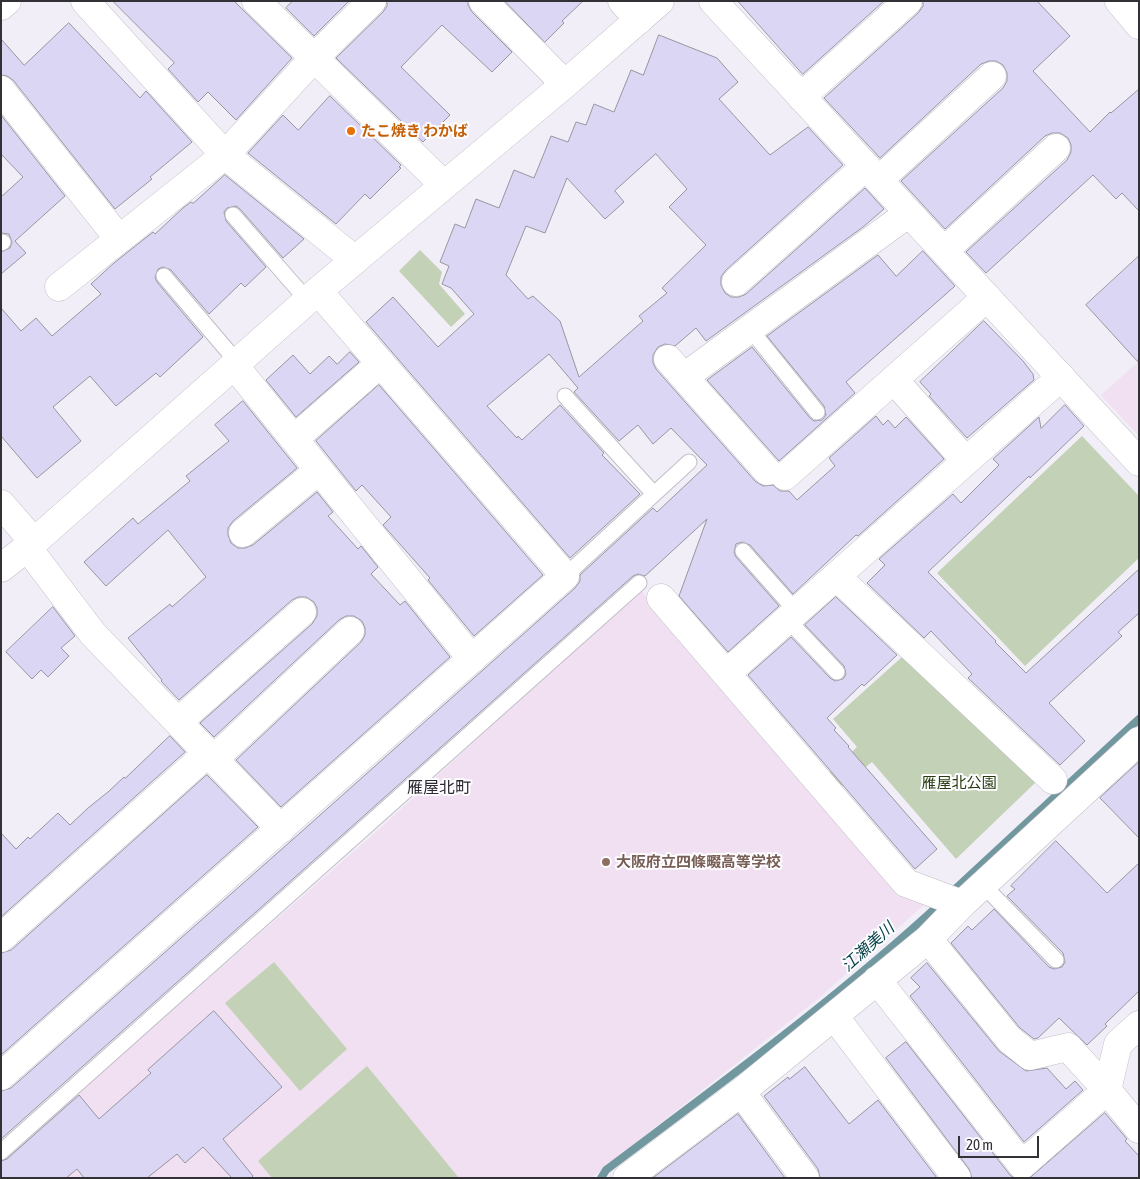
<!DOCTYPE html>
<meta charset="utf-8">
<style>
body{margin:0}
#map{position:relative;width:1140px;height:1179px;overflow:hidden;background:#f1eef8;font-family:"Asap Condensed",sans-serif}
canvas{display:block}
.frame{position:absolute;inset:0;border:2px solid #323135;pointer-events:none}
.scale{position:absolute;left:958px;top:1136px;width:81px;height:22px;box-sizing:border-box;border:2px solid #323135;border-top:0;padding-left:6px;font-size:15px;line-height:18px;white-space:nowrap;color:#323135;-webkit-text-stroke:4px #fdfdff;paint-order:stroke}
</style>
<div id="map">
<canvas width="1140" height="1179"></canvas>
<div class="frame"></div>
<div class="scale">20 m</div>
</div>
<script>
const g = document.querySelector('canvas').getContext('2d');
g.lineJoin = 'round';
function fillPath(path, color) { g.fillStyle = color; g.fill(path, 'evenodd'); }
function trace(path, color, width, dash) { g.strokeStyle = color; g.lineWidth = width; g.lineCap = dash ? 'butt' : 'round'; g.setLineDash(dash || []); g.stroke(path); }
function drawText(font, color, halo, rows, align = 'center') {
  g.font = font + ' "Asap Condensed","Noto Sans JP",sans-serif'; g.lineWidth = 4; g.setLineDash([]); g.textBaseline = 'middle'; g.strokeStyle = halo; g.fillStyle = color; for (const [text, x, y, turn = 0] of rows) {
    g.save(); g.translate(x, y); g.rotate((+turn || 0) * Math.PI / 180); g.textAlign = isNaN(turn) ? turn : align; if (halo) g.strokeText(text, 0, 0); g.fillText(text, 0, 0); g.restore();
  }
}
const education = new Path2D(`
 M1139,361v75l-38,-41z
 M640,589l256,303 30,11 -107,95 -228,180h-590v-18l375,-328z`);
const green = new Path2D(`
 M420,250l22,22 -3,12 26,30 -14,13 -52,-56z
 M1082,436l57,60v62l-114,108 -88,-93z
 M902,657l134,125 -80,77 -84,-97 -30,24 -13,-13 28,-26 -24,-28z
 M274,962l73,87 -47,42 -75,-88z
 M367,1066l92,112h-187l-14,-17z`);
const stream = new Path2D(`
 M951,893l188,-174
 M601,1178l5,-8c114,-86 230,-170 335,-267`);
const building = new Path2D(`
 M113,1h121l58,57 -56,62 -28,-28 -10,10 -30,-33 6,-6z
 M293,1h56l-35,35 -28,-28z
 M387,1h81v4l4,7 40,40 -20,20 -50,-47 -41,42 49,48 -27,27 -87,-84 47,-46 4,-6z
 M505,1h78l-21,20 2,2 -19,19z
 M738,1h146l-81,73z
 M923,1h114l33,35 -37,35 57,61 20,-20 1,1 28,-24v122l-17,-18 -6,6 -23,-24 -107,98 -20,-21 101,-92 4,-8v-7l-3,-7 -8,-5h-8l-7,3 -100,93 -44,-48 102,-93 4,-7v-8l-4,-8 -7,-4h-7l-8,3 -101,94 -56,-60 94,-85 5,-7z
 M69,23l71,75 6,-7 46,51 -42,35 2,2 -37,30 -102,-129 -6,-4 -6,-1v-36l23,26z
 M659,35l58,23 21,24 -19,17 51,56 38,-28 35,38 -117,105 -5,7v8l4,8 6,4h8l7,-3 119,-106 19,21 -21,18 -157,114 -10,-13 -21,18 -10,-2 -7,3 -5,8v8l3,6 99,112 8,5 10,-1 7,6h9l8,9 38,-34 -6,-8 47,-42 7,9 5,-5 7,8 11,-11 38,42 -86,77 -2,-1 -63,59 -43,-49 -8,-3 -6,2 -2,8 2,5 43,49 -51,46 -49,-56 28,-77 -62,57 -7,-2 -5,2 -632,563v-48l10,-3 280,-247 284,-253 5,-7v-6l73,-67 4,4 50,-47 -36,-37 -18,16 -15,-19 -19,16 -45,-49 4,-4 -29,-34 -62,52 30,32 1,-2 4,4 38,-35 44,48 -2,2 38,39 -70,64 -204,-236 27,-25 45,50 36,-33 -23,-26 -9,-4 7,-18 -9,-4 15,-38 10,4 11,-29 23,9 15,-38 20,8 17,-42 17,6 8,-20 10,3 8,-21 20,8 17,-42 12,5zM656,154l31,35 -18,18 37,38 -44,43 5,5 -28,23 4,5 -64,56 -19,-56 -27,-25 -5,3 -22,-24 20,-49 19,7 22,-55 38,41 19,-17 -9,-11z
 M330,96l71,69 -2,2 2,1 -31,31 -5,-5 -29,30 -88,-71 35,-38 15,15z
 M1,115l64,81 -50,45 11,12 -25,21v-22l9,-4 2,-6 -3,-8 -8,-1v-36l22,-20 -22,-23z
 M225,175l79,64 -21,19 -43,-49 -4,-3 -9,2 -3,4 2,9 40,46 -21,20 -4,-4 -32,31 -38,-44 -8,-3 -5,2 -3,8 2,5 46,55 -43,40 -4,-4 -40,33 -26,-30 -37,31 28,34 -44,37 -36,-42v-128l20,23 15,-13 16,18 49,-42 -10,-10 23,-21 39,-31 2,2 28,-26 8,-6 2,1z
 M923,251l32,35 -109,96 9,11 -76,68 -72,-81 45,-33 58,71 4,3 8,-1 4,-5 -2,-9 -57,-70 111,-81 18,21z
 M1139,256v107l-53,-58z
 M984,321l39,40 10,13 1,6 -67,58 -38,-42 2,-2 -11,-12z
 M350,352l9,10 -63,55 -30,-37 27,-25 17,19 19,-18 8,8z
 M379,385l164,190 -69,61 -46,-56 2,-2 -47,-53 8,-8 -29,-32 -6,6 -40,-50z
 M243,401l54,67 -64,53 -5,7v7l3,8 7,5h7l8,-3 64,-53 16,20 -5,4 30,33 3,-3 17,21 -7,7 29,31 5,-4 45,56 -169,150 -45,-47 125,-118 4,-7v-7l-3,-7 -8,-5h-8l-7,4 -125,117 -14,-14 112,-99 5,-8v-8l-3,-6 -8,-5h-8l-6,3 -113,100 -18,-19 1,-1 -34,-42 42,-34 2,3 34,-30 -38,-47 -62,56 -22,-24 49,-44 5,6 52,-43 -4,-5 43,-35 -14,-16z
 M1065,405l19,21 -54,52 -1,-2 -101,96 68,69 -1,1 31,31 113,-104v44l-21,19 4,4 -73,67 36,38 -25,24 -92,-87 4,-4 -41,-43 -7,7 -57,-55 18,-18 -6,-6 74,-65 8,9 38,-38 -6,-6 46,-42 2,11z
 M836,597l61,58 -33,31 -2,-2 -35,34 9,10 -2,2 15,16 -1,1 89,102 -22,20 -167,-194 43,-38 39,41 5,3 8,-2 3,-5 -2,-8 -39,-41z
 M53,607l22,29 -14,12 8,8 -21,21 -7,-7 -9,9 -26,-27z
 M170,736l15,16 -184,165v-84l15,16 12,-12 2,2 28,-26 12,12 18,-17 20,-16 16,-15 1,1z
 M1139,762v76l-39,-40z
 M207,775l51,52 -257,228v-102l10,-3z
 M1056,841l51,52 32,-30v128l-34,33 2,2 -20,19 -28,-27 -21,20 -4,1 -14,-11 -69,-85 17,-17 4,4 22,-21 55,58 5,2 8,-2 3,-5 -2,-9 -56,-57 8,-7 -4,-3z
 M927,963l72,88 27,20 21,-3 19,21 9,-8 8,9 -59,52 -114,-146 10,-9 -9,-9z
 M214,1011l68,76 -59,52 30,37 -2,2h-19l-29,-31 -18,16 -8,-9 -30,24h-63l-7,-9 -11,9h-65v-17l6,-2 72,-64 20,24 52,-46 -3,-3z
 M906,1042l104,133 4,3h-42l-3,-9 -83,-111z
 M805,1067l44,57 29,-24 59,78h-117l-2,-9 -54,-73 24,-19 1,2z
 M1105,1113l22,26 -2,2 14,15v22h-109z
 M738,1114l47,64h-132z`);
const service = new Path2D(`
 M233,215l75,86
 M1,243l2,-1
 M164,276l73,86
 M750,329l67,83
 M565,396l89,98
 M743,551l53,60
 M565,576l124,-114
 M787,619l50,53
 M983,885l73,75
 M1,1152l638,-569`);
const minor = new Path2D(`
 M85,1l140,154 130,105
 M256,1l188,184
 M483,1l82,83
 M622,1l17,19
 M713,1l426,461
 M1,6l6,-5
 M1,90l118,149
 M801,97l107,-96
 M879,180l113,-104
 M944,251l112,-103
 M736,282l130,-116
 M59,287l166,-132 89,-97 58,-57
 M668,359l99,112
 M234,365l238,294
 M684,377l225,-164
 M894,380l72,81
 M294,439l87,-76
 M785,476l202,-179
 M1,504l33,38
 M243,533l76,-63
 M27,547l66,87 188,195
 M836,576l217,204
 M661,598l245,285 56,21
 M727,673l334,-296
 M178,722l124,-110
 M214,759l136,-128
 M1,938l207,-185
 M877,980l145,185 85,-75 -39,-43 -38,9 -21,-17 -81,-100
 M834,1016l123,162
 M1139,1025l-21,19 -11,46 32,39
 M1,1076l564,-500 -247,-285
 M741,1092l64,86
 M627,1178l114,-86 187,-153 34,-35 177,-163`);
const tertiary = new Path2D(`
 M1,568l33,-26 284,-251 247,-207 95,-83`);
const trunk = new Path2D(`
 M1119,1l20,24`);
const markers = [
 [351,131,5,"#e8710a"],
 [606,862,5,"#8d6e63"]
];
const foodNames = [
 ["たこ焼き わかば",361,131]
];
const parkNames = [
 ["雁屋北公園",959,783]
];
const educationNames = [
 ["大阪府立四條畷高等学校",616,862]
];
const neighbourhoodNames = [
 ["雁屋北町",439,788]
];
const waterNames = [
 ["江瀬美川",868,947,-42]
];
fillPath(education, '#f0e0f2');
fillPath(green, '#c3d2b6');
trace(stream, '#72989f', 8);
fillPath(building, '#dcd6f5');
trace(building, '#97959f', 1);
trace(service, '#c2bec8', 17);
trace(minor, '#c2bec8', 29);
trace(tertiary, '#c2bec8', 29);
trace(trunk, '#c2bec8', 29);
trace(service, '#fff', 15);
trace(minor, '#fff', 28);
trace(tertiary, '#fff', 28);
trace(trunk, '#fff', 28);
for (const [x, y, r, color] of markers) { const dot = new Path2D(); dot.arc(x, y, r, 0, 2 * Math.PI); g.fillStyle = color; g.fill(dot); trace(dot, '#fdfdff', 2); }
drawText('bold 15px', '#c56008', '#fdfdff', foodNames, 'left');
drawText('15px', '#293d10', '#fdfdff', parkNames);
drawText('bold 15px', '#785e54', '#fdfdff', educationNames, 'left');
drawText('16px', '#2c2931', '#fdfdff', neighbourhoodNames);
drawText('italic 16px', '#06434b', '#fdfdff', waterNames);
</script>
